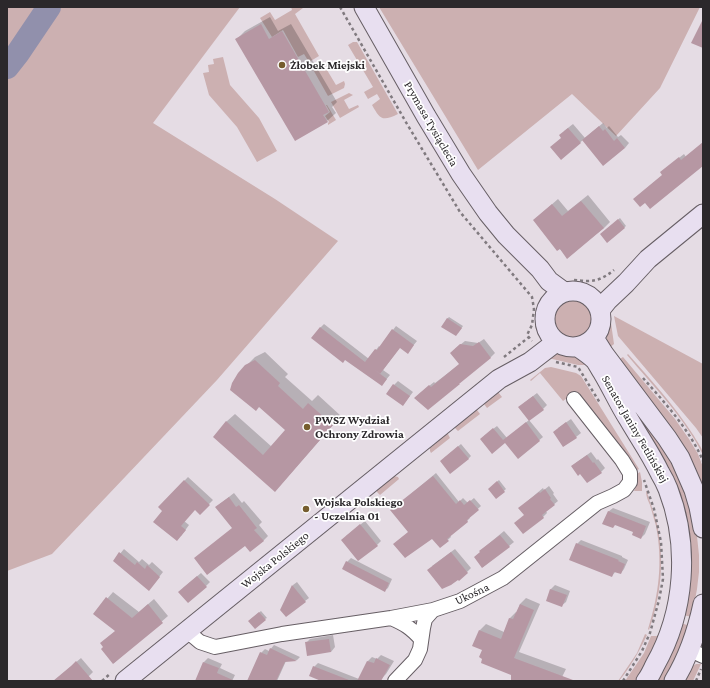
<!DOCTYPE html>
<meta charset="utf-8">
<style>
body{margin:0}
#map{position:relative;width:710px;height:688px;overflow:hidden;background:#e5dce4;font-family:"Crimson Pro",serif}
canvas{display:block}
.frame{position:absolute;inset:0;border:8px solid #2b282b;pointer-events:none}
</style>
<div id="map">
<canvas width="710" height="688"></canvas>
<div class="frame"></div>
</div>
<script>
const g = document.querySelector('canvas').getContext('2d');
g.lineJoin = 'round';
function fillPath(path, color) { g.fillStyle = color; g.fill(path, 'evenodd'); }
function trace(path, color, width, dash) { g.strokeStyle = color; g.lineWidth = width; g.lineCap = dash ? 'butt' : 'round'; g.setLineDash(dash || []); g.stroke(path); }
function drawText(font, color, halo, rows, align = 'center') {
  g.font = font + ' "Crimson Pro",serif'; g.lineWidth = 3.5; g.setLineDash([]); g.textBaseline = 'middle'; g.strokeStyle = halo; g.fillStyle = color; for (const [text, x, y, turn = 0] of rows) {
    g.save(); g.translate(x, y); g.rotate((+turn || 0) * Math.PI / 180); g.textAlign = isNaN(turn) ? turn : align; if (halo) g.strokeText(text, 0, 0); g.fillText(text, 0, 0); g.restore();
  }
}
const green = new Path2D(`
 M7,7h233l-87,116 122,76 63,42 -121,139 -165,174 -45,17z
 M291,7h10l2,1 -8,6 24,42 -10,6 -5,-8 -6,3 -15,-27 -11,7 -12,-19 10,-6 5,8 17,-10z
 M379,7h321l-40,81 -44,48 -44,-42 -94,76z
 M353,42h4l41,72c-16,8 -18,5 -26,-9l8,-6 -3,-5 -9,5 -4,-7 9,-5 -25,-42z
 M223,57l7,28 29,33 18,33 -20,11 -20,-35 -28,-32 -6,-22 6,-1 -1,-7 6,-1 -1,-5z
 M321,60l15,25 8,-4 1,3 -1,4 -16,8 -17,-30z
 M349,93l4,2 -9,5 5,9 9,-4 1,2 -19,11 -9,-16z
 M326,105h1l9,15 -8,5v-2l1,-1 -4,-6 5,-4z
 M553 319a20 20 0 1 1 40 0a20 20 0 1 1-40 0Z
 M610,316l4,28 -6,5c-3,-10 -1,-13 1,-23 1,-3 1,-7 1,-10z
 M614,316l89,48v74l-7,-10 -78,-92z
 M555,353c12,1 23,3 33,10l-3,2h-7l-30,-7z
 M628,354c23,26 47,52 66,82 3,6 9,12 9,19 -18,-37 -50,-69 -76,-100z
 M623,357l52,62 14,20 9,15 5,13v28l-88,-133z
 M608,366l53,74 24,47 11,40 3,28v17l-2,17 -5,28 -9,-2 6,-63z
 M551,367l25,6 5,3 58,93 -3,2 -7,-12 -54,-67 -12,9 -23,-28 -9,8 -1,-1 15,-12z
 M495,392h3l4,5 -15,11 -3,-4v-4z
 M474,410h3l3,4 -22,17 -3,-3 1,-4z
 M444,434h4l2,4 -19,15 -1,-2v-4l3,-1 -1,-2z
 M640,472l2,10v9h-8l4,-9 -1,-8z
 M394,476l4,1 1,2 -19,16 -3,-3v-3z
 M646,491l1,1c3,11 7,21 10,32 8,36 4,72 -8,106l-1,-1c11,-35 15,-67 8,-103 -2,-7 -4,-14 -6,-21 -2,-4 -4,-9 -4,-14z
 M681,623l9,3 -8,23 -17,32h-11z
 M659,633v4l-11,23 -13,21h-10l19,-28 7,-17h6z
 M645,634l2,1c-8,17 -16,31 -28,46h-1l19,-28z
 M696,664h5l-8,17h-11l7,-12z`);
const shadow = new Path2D(`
 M270,17l8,14 13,-7 46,78 -5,5 4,6 -9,8 -90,-82 8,-8z
 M603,123l4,5 2,-2 9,11 3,-2 8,8 -4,5 -42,-8 -22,19 1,-21 2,-7 9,-7 12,14z
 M703,143v22l-58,37 -11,-3 29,-24 2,-6 19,-15 2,3z
 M588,195l22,27 -6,6 -37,29 -33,-37 24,-21 10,12z
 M620,218l6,8 -19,16 -6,-8z
 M449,317l14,9 -5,7 -11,-14z
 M324,324l45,35 7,-9 3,-4 1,1 16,-21 21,15 -9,11 -8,-5 -17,23 7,5 -5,6 -65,-53z
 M484,339l11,14 -4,4 -28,22 -44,15 15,-12 1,1 25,-19 -5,-15 10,-8 13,2z
 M265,352l23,22 -3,3 27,24 6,-6 23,21 -58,66 -57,-60 9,-8 37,33 15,-17 -41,-64 9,-9z
 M398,381l15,11 -10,13 -9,-20z
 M537,393l10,12 -4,4 -19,-6z
 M571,419l10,14 -5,4 -12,9 -6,-18z
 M529,420l14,17 -25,21 -13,-17 -21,-5 13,-10 10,12z
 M461,444l10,12 -3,3 -24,-1z
 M591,452l6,8 1,-1 7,9 -4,4 -20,1 -9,-7 5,-4z
 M436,473l23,29 4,-4 5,5 6,-5 7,8 -12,11 1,1 -3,3 -17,14 1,2 -11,10 -8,-10 -22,-5 -16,-24z
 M188,477l25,23 -13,13 -5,-4 -11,12 5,4 -8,11 -18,-26 -4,-3z
 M499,480l7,9 -10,9 -7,-9z
 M549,486l5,7 -1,1 5,7 -12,10 1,2 -4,4 -20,15 2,-17 -1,-11 19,-16 1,2z
 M234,493l8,10 2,-2 18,21 -3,3 9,11 -5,5 -30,-13 -17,-21z
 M613,508l37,14 -5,12 -4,4 -33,-26z
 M365,521l16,20 -4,4 -31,-9z
 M504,531l10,11 -31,25 -3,-16z
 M581,540l41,16v1l6,3 -4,9 -3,4 -5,-2 -4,5 -35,-32z
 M124,549l15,13 3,-3 7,6 3,-3 11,10 -11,14 -38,-25z
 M455,549l16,19 -4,4 -35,-6z
 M351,558l41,21 -4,9 -4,3 -37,-29z
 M201,573l9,9 -4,4 -23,2z
 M297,582l12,16 -4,3 -23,9 11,-25z
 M555,585l15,6 -4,11 -5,4 -14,-6 4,-11z
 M113,592l26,20 15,-13 14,17 -54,47 2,-32 -21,-18z
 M526,598l14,6 -21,48 47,17 -6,12h-44l-5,-7 -28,-25 -10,-4 7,-15 6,-6 18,8 6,-14 6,-6 1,1 3,-9z
 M261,611l6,7 -2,1h-14z
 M333,635l2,12 -4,5 -25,-9 4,-4z
 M274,645l26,12 -3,3 -11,1 -9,20h-29l13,-28 4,-4 4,2z
 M381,655l13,6 -8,13 -4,4 -19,-7 5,-10 4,-4 5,2z
 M81,658l12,14 -4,4 -6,5h-29z
 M208,658l14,6 -2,4 15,7 -3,6h-30l-5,-2 7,-17z
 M318,663l41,16 -1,2h-34l-10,-14z`);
const river = new Path2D(`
 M7,67l11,-14 31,-46`);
const building = new Path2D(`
 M703,19v29l-12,-5z
 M261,24l8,15 13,-8 47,81 -6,3 5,7 -33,19 -60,-102z
 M599,126l4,5 2,-2 9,12 3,-3 8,10 -22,18 -21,-26z
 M568,128l13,15 -20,17 -11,-13 11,-9 -2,-3z
 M703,142v24l-53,43 -5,-6 -5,4 -7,-8 29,-24 -2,-3 19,-15 2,3z
 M581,201l23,27 -37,31 -7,-10 -3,2 -24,-31 19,-16 10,12z
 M618,219l7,9 -18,15 -7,-9z
 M447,318l15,10 -6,8 -15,-9z
 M320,327l45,35 10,-13 2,1 15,-21 22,16 -6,9 -8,-6 -20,26 -5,-4 12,9 -5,7 -37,-26 -2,3 -32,-25z
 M479,342l12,16 -32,26h1l-32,26 -14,-12 15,-13 2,2 28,-23 -9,-11 10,-9 13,2z
 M255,360l25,23 -2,3 25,23 5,-6 25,22 -58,67 -62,-55 13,-16 37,34 22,-25 -26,-23 -3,4 -26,-21 2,-7 6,-10 7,-8z
 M393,384l17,12 -7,10 -17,-12z
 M533,396l11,14 -15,11 -11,-14z
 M526,422l14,19 -22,18 -13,-16 -13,11 -12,-15 13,-11 10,12z
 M566,422l11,16 -14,9 -10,-15z
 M458,446l11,13 -19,15 -10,-13z
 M587,455l6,8 1,-1 8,11 -15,10 -7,-9 -2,2 -7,-10z
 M433,476l23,28 4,-4 4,5 6,-5 9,10 -12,10 1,2 -21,17 2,2 -9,7 -8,-9 -27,19 -12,-14 15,-12 -18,-22z
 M184,480l26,25 -10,10 -5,-5 -14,16 5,4 -9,11 -24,-19 9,-11 -4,-4z
 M497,481l8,11 -9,7 -8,-10z
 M545,489l6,9 -1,1 5,6 -13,10 2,3 -21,16 -9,-11 10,-8 -6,-7 21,-16 1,1z
 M229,497l7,10 3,-2 18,23 -3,2 10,11 -14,11 -5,-6 -38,29 -13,-17 38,-30 -17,-21z
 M608,511l38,15 -5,13 -9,-4 1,-3 -18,-7 -2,3 -11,-4z
 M360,524l18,22 -20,15 -17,-21z
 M500,535l10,12 -28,21 -8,-11 6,-5 -1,-1z
 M576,543l43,17 -1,1 7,3 -4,10 -7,-2 -2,5 -43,-17z
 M119,552l16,13 2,-3 8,7 2,-4 13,12 -11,14 -36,-30z
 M451,552l17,21 -9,8 -1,-1 -7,5 -9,4 -15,-19z
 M346,561l43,22 -4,9 -43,-23z
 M197,576l10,11 -19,16 -10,-11z
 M292,585l14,17 -20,15 -6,-7z
 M550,589l17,6 -5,12 -16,-6z
 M106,597l26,21 16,-14 15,19 -50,41 -12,-15 2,-2 -3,-4 15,-12 -22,-17z
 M520,604l14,6 -20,48 59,22v1h-62v-6l-30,-12 1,-4 -3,-2 3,-7 -10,-4 7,-16 22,9 8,-21 4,1z
 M259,612l7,8 -11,9 -7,-8z
 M329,639l2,13 -24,4 -2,-14z
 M270,648l27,13 -12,1 -9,19h-29l13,-29 7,3z
 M376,658l14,7 -9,16h-24l10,-20 7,2z
 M76,661l17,20h-40l18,-15z
 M203,662l16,6 -2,5 18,8h-40z
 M313,666l36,14 -1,1h-27l-12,-5z`);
const path = new Path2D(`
 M340,7l67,117 53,88 72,85 2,12 -2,16 -5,10 5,6
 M574,280c18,2 25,2 40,-10
 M504,357l25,-20
 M556,362l22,5 22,36
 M643,378c22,25 47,52 60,83
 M102,681l9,-8
 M623,681l19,-30 8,-18 9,-33 4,-21 -2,-37 -7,-33 -10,-29
 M696,681l5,-12`);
const street = new Path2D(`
 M391,618c14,6 20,10 30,21
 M187,631l13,11 15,5 67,-13 109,-16 42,-8 27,-9 43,-23 94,-75 16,-7 11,-6 6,-8v-9l-8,-13 -48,-61
 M690,650l13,6
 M395,681l20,-21 5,-11 3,-21 2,-9 8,-9`);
const secondary = new Path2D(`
 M364,7l62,109 35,58 27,39 18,22 34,34 9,12 15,11
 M545 319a28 28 0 1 1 56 0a28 28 0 1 1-56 0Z
 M600,310l8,-10 18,-17 22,-24 55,-45
 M594,338l10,16 63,84 13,20 14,32 5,17 4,21
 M578,347c6,4 12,8 17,13 3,4 5,9 8,13 9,15 16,31 25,45 11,19 23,36 32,55 3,5 6,11 8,16 22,57 17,123 -13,176 -3,6 -5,11 -9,16
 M125,681l374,-302 31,-17 26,-20
 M674,681c15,-25 23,-49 29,-77`);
const markers = [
 [282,65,4,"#765d2e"],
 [307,427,4,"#765d2e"],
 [306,509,4,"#765d2e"]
];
const poiNames = [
 ["Żłobek Miejski",290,65],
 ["PWSZ Wydział",315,420],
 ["Ochrony Zdrowia",315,434],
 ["Wojska Polskiego",314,502],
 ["- Uczelnia 01",314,516]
];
const streetNames = [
 ["Prymasa Tysiąclecia",431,124,60],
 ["Senator Janiny Fetlińskiej",635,429,60],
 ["Wojska Polskiego",275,560,-39],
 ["Ukośna",472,594,-25]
];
fillPath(green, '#ccb0b1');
fillPath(shadow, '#0003');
trace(river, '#9190ac', 24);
fillPath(building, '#b697a3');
trace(street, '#665e64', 16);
trace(secondary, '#665e64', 21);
trace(path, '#807a7f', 2.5, [3, 3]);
trace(street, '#fff', 14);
trace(secondary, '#e8dff0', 19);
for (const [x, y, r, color] of markers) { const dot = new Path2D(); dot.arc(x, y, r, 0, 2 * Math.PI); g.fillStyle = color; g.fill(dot); trace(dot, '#fff', 1.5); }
drawText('bold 12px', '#2b282b', '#fff', poiNames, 'left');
drawText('12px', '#2b282b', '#fff', streetNames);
</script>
